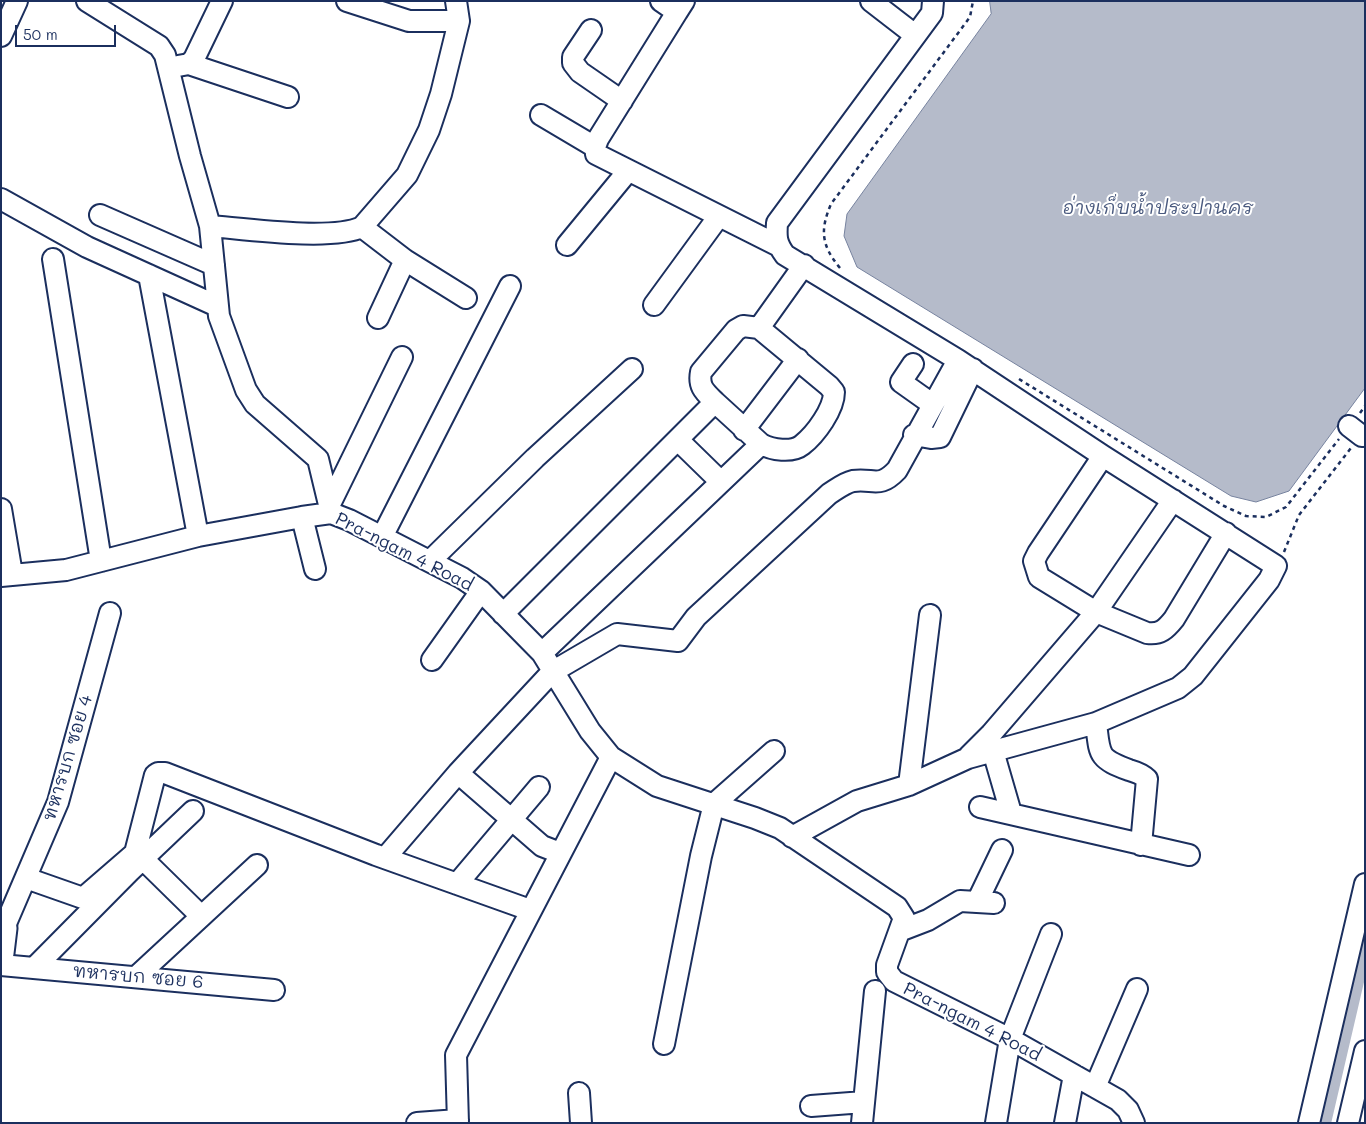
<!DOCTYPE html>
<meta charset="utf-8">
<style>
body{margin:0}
#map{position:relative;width:1366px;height:1124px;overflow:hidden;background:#fff;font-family:Mali,sans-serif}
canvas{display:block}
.frame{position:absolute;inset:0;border:2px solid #1b2f5e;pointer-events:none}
.scale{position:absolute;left:15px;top:25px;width:101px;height:22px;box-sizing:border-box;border:2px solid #1b2f5e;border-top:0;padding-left:6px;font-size:15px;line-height:18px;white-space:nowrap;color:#1b2f5e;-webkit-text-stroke:4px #fff;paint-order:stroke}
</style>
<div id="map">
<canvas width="1366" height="1124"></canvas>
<div class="frame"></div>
<div class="scale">50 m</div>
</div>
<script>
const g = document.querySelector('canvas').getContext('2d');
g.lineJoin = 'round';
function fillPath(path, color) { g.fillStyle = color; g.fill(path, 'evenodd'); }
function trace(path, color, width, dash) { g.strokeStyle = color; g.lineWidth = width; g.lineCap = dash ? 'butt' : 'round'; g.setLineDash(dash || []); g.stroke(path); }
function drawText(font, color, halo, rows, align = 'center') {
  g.font = font + ' Mali,"Playpen Sans Thai",sans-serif'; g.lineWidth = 4; g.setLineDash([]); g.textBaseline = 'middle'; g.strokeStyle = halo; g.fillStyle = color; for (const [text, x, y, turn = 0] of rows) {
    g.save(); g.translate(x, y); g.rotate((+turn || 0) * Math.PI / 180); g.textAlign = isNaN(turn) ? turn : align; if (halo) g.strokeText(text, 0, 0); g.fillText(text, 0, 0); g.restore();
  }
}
const water = new Path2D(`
 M990,1h375v387l-76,103 -33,11 -25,-6 -374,-229 -13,-31 3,-22 144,-200z`);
const canal = new Path2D(`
 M1324,1123l41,-176`);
const path = new Path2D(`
 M840,268c-19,-23 -20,-38 -9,-64l139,-187 3,-16
 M1019,379l205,127 22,10 20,1 20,-10 53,-68
 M1360,413l5,-7
 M1284,552l15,-37 52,-67`);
const minor = new Path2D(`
 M87,1l72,45 6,9 25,101 20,70 9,90 27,74 9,14 63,55 13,54
 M347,1l62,20h50
 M661,1l16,11 7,-11
 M871,1l44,34
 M677,12l-79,127 -3,8 1,7 181,91
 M591,30l-18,27v6l7,9 42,29
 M1,36l16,-35
 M189,64l99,33
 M178,66l11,-2 5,-5 28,-58
 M541,115l54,32
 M1,199l86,48 130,59
 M100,215l114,50
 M210,226c36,3 122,15 152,1l45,-52 22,-45 12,-36 18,-73 -3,-20
 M362,227l43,33 61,38
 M567,245l61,-74
 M53,259l48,302
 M149,275l49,261
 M654,305l65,-89
 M378,318l27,-58
 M759,328l45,-63
 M913,364l-12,18 31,22
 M715,402c-10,-10 -17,-15 -14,-30l35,-42 7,-4 16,2 70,58 5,6c0,17 -18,42 -32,53 -10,8 -30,5 -41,-1
 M1349,426l13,10
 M744,430l54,-71
 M914,435l17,3 9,-1 33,-68
 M678,440l43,42
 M1103,456l-65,97 -4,8 5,16 57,35 77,-112
 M329,506l73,-149
 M1,509l11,65
 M302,517l13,52
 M382,537l128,-251
 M430,561l105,-103 97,-89
 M1,576l65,-6 132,-34 104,-19 29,-4 18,7 113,58 19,13 61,62 48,78 21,26 46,29 98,32 25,10 117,79 7,11 -17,47v7l7,9 116,58 108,61 10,10 6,13
 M503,614l212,-212 46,42 -219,209
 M432,660l49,-69
 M1096,723c4,32 1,35 33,47 7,2 13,4 18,9l-6,66
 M993,751l18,62
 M969,756l22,-22 105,-122 51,21c13,2 19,-4 27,-14l52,-86
 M458,773l84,73 18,7
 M909,785l21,-170
 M980,807l209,48
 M792,837l65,-36 52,-16 59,-27 128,-35 82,-35 15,-12 76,-96 7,-14 -173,-110 -145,-96 -173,-105c-9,-12 -9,-18 -8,-32l155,-210 1,-12
 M385,858l73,-85 94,-101 65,-38 61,7 18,-24 133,-123c8,-5 15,-11 24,-13 21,-3 26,8 44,-11l61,-110
 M143,859l58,57
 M26,878l57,20 52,-45 20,-78 3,-2h7l211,82 154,55
 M457,884l82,-97
 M977,902l25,-52
 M4,928l54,-126 52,-189
 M902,930l26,-10 32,-19 34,2
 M1,965l273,25
 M34,968l96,-97 63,-60
 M137,976l120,-111
 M664,1044l37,-188 13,-52 60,-53
 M1095,1087l42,-98
 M579,1093l2,30
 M811,1106l53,-4
 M417,1123l41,-3
 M458,1123l-2,-68 155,-298
 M862,1123l13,-132
 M996,1123l14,-84 41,-105
 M1065,1123l9,-48
 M1309,1123l56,-239
 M1348,1123l17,-72`);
const major = new Path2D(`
 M1,922l3,6 -3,25`);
const streetNames = [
 ["Pra-ngam 4 Road",404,552,27],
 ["ทหารบก ซอย 4",68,758,-73],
 ["ทหารบก ซอย 6",138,977,5],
 ["Pra-ngam 4 Road",972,1022,27]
];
const waterNames = [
 ["อ่างเก็บน้ำประปานคร",1158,208]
];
fillPath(water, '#b5bbca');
trace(water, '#77839f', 1);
trace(canal, '#b5bbca', 14);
trace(minor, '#1b2f5e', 24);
trace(major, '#1b2f5e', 29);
trace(path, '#1b2f5e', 2.5, [4, 4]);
trace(minor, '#fff', 20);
trace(major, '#fff', 25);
drawText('18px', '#1b2f5e', '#fff', streetNames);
drawText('italic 19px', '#49597e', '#fff', waterNames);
</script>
